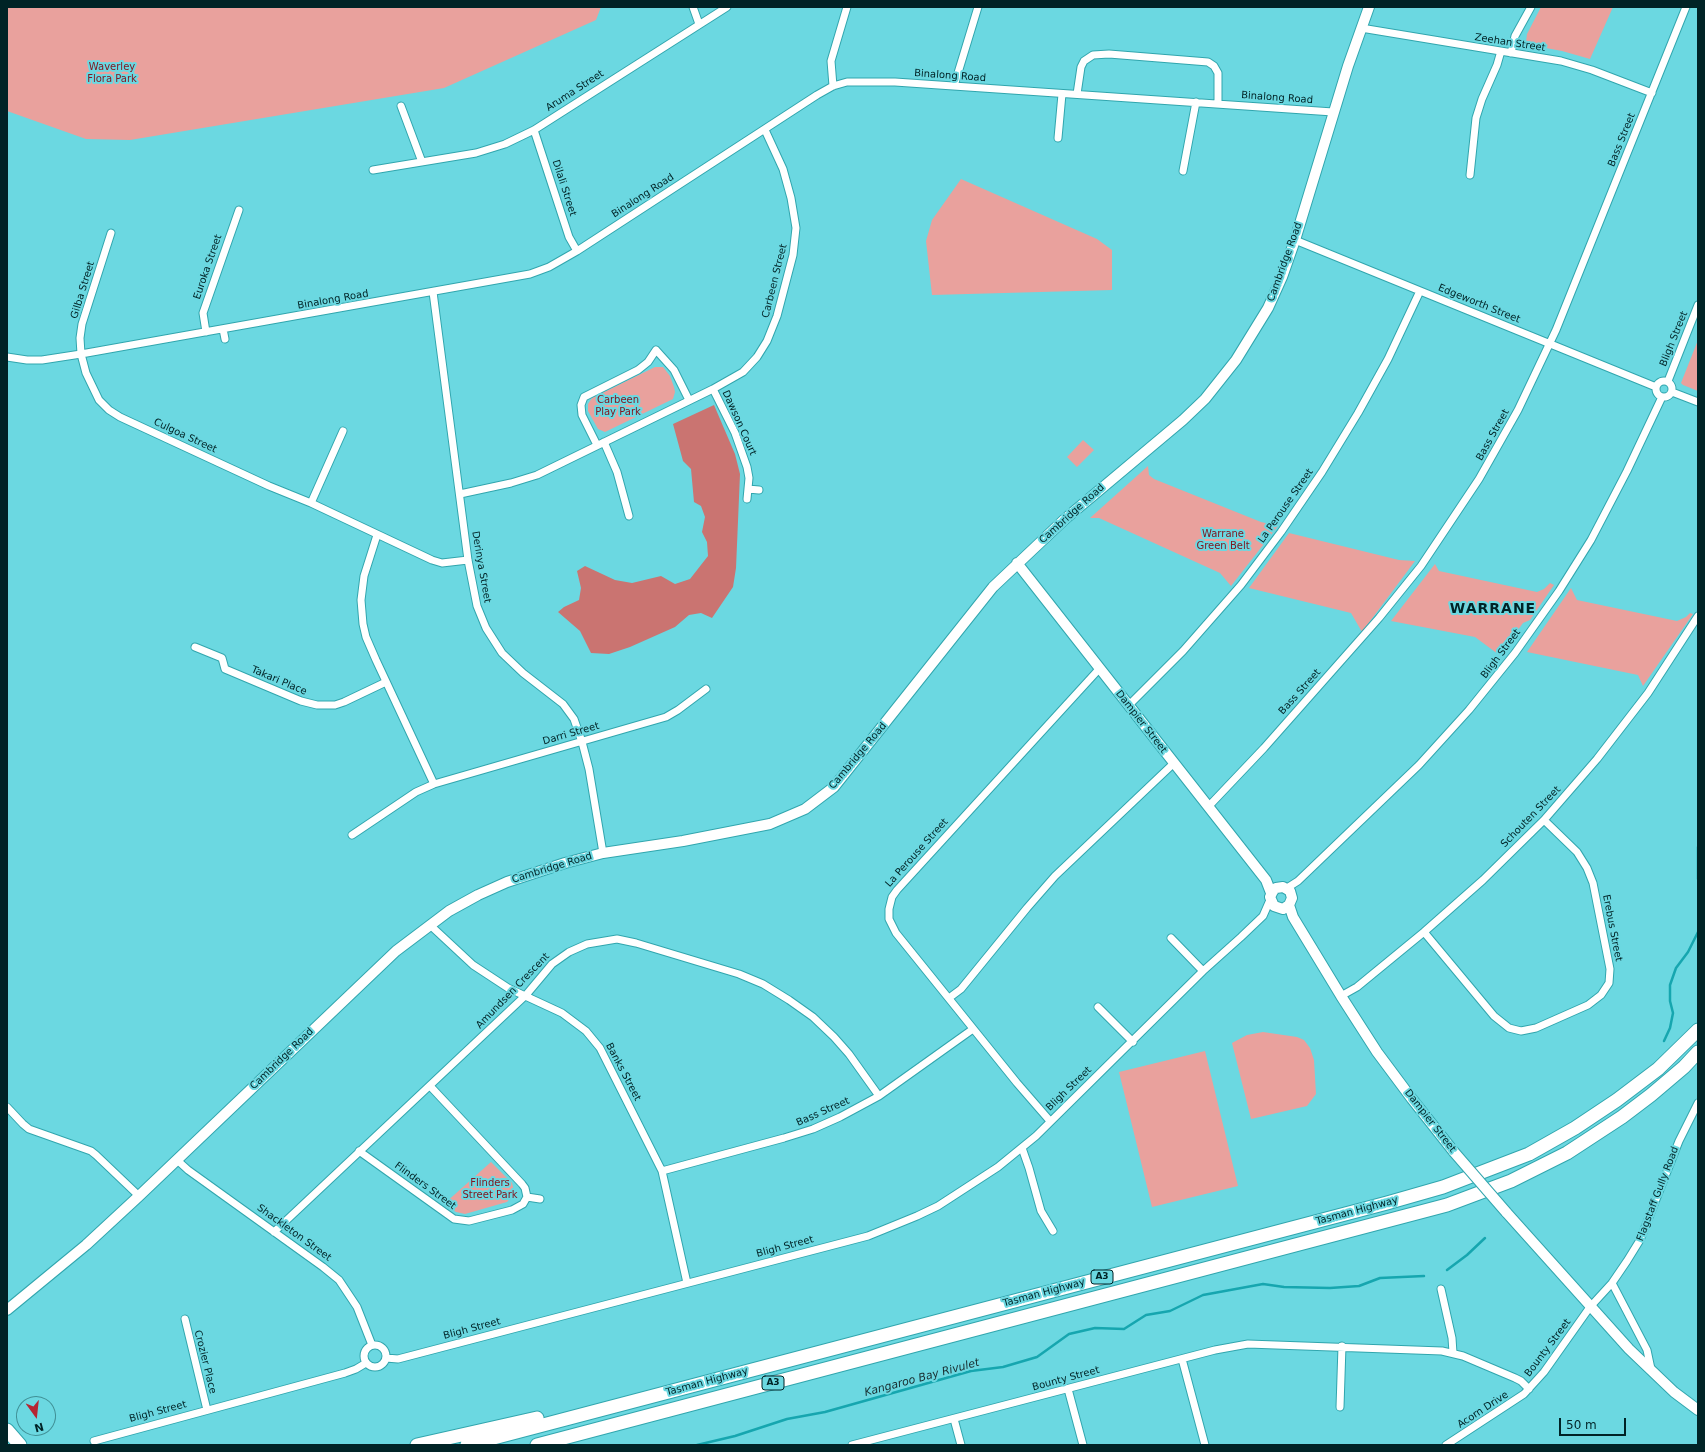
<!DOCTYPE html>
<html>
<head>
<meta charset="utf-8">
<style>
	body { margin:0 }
	#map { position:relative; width:1705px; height:1452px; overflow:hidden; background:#6bd8e1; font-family:"DejaVu Sans",sans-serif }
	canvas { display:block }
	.frame { position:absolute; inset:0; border:8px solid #002326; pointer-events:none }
	.north { position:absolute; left:16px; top:1396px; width:40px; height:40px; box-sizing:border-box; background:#6bd8e1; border:1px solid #409096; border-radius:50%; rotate:165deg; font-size:11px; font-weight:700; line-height:16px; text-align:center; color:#002326 }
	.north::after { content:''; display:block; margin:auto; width:14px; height:18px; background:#b62532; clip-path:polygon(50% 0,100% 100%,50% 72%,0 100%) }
	.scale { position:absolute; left:1559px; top:1418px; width:67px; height:18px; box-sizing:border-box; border:2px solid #002326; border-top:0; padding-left:5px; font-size:12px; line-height:14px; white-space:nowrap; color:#002326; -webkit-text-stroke:3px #6bd8e1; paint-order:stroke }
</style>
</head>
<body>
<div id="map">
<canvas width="1705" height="1452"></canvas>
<div class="frame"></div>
<div class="north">N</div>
<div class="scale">50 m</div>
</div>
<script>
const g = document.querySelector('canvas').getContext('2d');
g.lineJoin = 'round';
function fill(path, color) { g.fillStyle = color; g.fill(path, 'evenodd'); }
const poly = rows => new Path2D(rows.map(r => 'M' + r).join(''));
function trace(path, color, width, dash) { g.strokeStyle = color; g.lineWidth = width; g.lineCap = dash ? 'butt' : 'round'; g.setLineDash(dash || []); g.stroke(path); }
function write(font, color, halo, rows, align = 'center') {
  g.font = font + ' "DejaVu Sans",sans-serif'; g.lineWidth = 4; g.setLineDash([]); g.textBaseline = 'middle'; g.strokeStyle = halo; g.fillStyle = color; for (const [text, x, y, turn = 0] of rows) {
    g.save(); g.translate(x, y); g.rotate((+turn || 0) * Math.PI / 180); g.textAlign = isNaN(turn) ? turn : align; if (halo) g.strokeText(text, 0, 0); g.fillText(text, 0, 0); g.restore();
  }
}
const green = poly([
	[7,7,601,7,596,20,444,88,130,140,86,139,7,111],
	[1541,7,1613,7,1590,59,1562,51,1530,45,1526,42,1527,34],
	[961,179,1097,239,1112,250,1112,290,932,295,926,241,932,220],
	[1698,340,1698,391,1683,385,1681,383],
	[655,367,663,367,670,376,674,387,675,392,673,399,605,432,598,429,588,411,588,404,592,398],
	[1083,440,1094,450,1077,467,1067,457],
	[1148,466,1149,475,1154,479,1261,522,1278,526,1231,586,1220,573,1099,518,1090,518],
	[1289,533,1399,560,1415,561,1362,632,1351,613,1249,588],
	[1435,564,1439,571,1537,592,1544,589,1550,583,1554,585,1530,620,1523,623,1512,638,1511,646,1502,657,1475,637,1391,621],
	[1571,588,1577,600,1677,621,1686,617,1690,613,1693,614,1643,686,1638,675,1527,652],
	[1263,1032,1297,1037,1304,1040,1310,1048,1314,1060,1316,1094,1307,1106,1251,1119,1232,1043,1247,1035],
	[1205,1051,1238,1186,1152,1207,1119,1072],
	[491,1162,512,1183,513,1187,512,1196,507,1202,465,1214,456,1212,444,1204]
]);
const forest = poly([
	[714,405,735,454,740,474,736,568,733,587,712,618,701,613,689,615,675,627,630,647,609,654,591,653,580,631,558,612,564,607,579,600,581,588,577,571,585,566,615,580,632,583,661,576,675,584,690,579,708,556,707,542,702,532,705,517,701,506,694,502,691,469,683,461,673,424]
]);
const stream = poly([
	[1698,847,1698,879],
	[1664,1041,1670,1028,1673,1013,1670,1001,1670,985,1676,968,1688,952,1698,932],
	[1447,1270,1467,1255,1485,1238],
	[697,1445,735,1436,787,1419,825,1412,971,1371,1003,1367,1037,1357,1069,1334,1095,1328,1124,1329,1146,1315,1170,1311,1203,1295,1263,1284,1284,1287,1330,1288,1359,1286,1380,1278,1424,1276]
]);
const street = poly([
	[693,7,699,24],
	[1361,28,1561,61,1592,70,1652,93],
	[1511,53,1515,36,1531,7],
	[833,86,831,61,847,7],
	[954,86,978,7],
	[1077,94,1081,67,1084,61,1093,55,1109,54,1208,62,1214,66,1218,73,1218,103],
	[401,106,422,162],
	[534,130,569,237,577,251],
	[1058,138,1062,94],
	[373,170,476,153,505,144,534,130,727,7],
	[1183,171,1196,102],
	[1470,175,1476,118,1482,99,1497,65,1501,51],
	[111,233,82,324,80,338,81,354,86,373,99,400,109,410,120,417,269,486,311,503,432,560,442,563,468,560],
	[1295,240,1656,387],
	[433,292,468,560,477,606,486,628,502,653,523,673,563,704,574,719,582,742,589,769,603,853],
	[223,329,225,339],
	[206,332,203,313,239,210],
	[7,357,27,360,42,360,81,354,530,274,549,267,577,251,817,95,833,86,847,82,895,82,1333,112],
	'1656 389a8 8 0 1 1 16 0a8 8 0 1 1-16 0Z',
	[1668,381,1698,305],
	[713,389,735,433,747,467,749,478,747,499],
	[1672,392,1698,402],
	[604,442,617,472,629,516],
	[597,445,582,415,581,405,584,397,638,370,648,362,656,350,674,370,689,400],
	[748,489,759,490],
	[460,494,511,483,537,475,713,389,743,372,757,357,767,341,777,316,793,255,796,228,791,198,783,169,765,130],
	[311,503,343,431],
	[377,535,364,576,361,600,363,624,366,637,376,660,434,784],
	[195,647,222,658,225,669,301,701,317,705,335,705,344,702,386,682],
	[1129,705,1183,651,1241,585,1281,532,1322,472,1358,413,1388,359,1420,291],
	[1208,807,1264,748,1379,618,1421,566,1479,479,1518,410,1556,330,1686,7],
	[352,835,416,792,434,784,666,717,678,710,706,689],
	[1287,888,1298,881,1419,765,1469,710,1515,653,1559,591,1591,540,1627,471,1662,397],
	[430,925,473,965,508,988,562,1013,586,1031,600,1048,662,1171,687,1283],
	[1424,932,1494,1016,1509,1028,1521,1031,1536,1028,1588,1005,1601,995,1609,983,1610,969,1593,883,1587,868,1577,852,1544,820],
	[1171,938,1203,971],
	[1341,996,1357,987,1424,932,1483,880,1544,820,1597,759,1648,693,1698,616],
	[949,998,961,989,1027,908,1055,876,1174,763],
	[1098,1007,1133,1042],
	[7,1107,23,1124,29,1129,91,1151,96,1155,139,1196],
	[1050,1121,1017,1083,896,933,889,919,889,909,892,897,897,890,1100,668],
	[1022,1148,1029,1168,1041,1211,1053,1231],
	[359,1151,454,1219,469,1221,512,1210,523,1204,527,1197,525,1188,522,1184,430,1086],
	[177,1160,188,1170,323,1267,339,1280,357,1307,372,1345],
	[662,1171,784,1138,813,1129,840,1117,879,1096,973,1029],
	[527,1197,540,1199],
	[274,1232,526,995,552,964,569,952,587,944,617,939,636,943,739,974,763,984,789,1000,813,1017,834,1037,849,1054,879,1096],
	[1612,1283,1647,1350,1651,1369],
	[1441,1289,1452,1338,1453,1353],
	[185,1319,207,1410],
	'364 1356a11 11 0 1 1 22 0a11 11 0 1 1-22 0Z',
	[386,1358,398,1359,868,1236,917,1216,938,1206,998,1167,1036,1136,1203,971,1241,937,1263,916,1270,900],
	[1182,1359,1205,1445],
	[1068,1389,1083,1445],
	[1340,1407,1342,1346],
	[954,1419,961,1445],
	[94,1441,345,1373,356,1369,366,1363],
	[852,1445,1215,1350,1248,1344,1442,1351,1463,1356,1515,1378,1521,1381,1529,1389],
	[1446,1445,1524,1394,1544,1372,1590,1307,1612,1283,1627,1261,1640,1240,1679,1141,1698,1103]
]);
const secondary = poly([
	[1017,563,1266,880,1271,893],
	[1289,905,1283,909,1274,906,1270,897,1273,891,1276,888,1283,887,1290,891,1292,898,1289,905,1293,917,1341,996,1377,1052,1412,1099,1454,1152],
	[1506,1212,1629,1349,1674,1392,1698,1410],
	[7,1310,86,1245,139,1196,396,951,449,911,478,895,507,882,565,863,603,853,683,841,770,824,805,809,834,787,993,587,1065,519,1183,420,1205,399,1236,360,1268,308,1282,277,1295,240,1348,66,1369,7]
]);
const highway = poly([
	[7,1430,20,1445],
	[417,1445,537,1418],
	[467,1445,1387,1203,1443,1187,1529,1154,1575,1128,1617,1100,1658,1069,1698,1030],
	[537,1445,1447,1205,1511,1181,1567,1153,1622,1117,1651,1095,1684,1067,1698,1052]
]);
const secondaryBridge = poly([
	[1454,1152,1506,1212]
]);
const shields = [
	[1102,1277,22],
	[773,1383,22]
];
const shieldNames = [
	["A3",1102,1277],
	["A3",773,1383]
];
const streetNames = [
	["Zeehan Street",1510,43,9],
	["Binalong Road",950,76,4],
	["Aruma Street",575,91,-33],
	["Binalong Road",1277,98,4],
	["Bass Street",1622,140,-68],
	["Dilali Street",564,188,72],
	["Binalong Road",643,196,-33],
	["Cambridge Road",1285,262,-70],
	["Euroka Street",208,267,-71],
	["Carbeen Street",775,281,-76],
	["Gilba Street",83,290,-73],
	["Binalong Road",333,300,-10],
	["Edgeworth Street",1479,304,22],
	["Bligh Street",1674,339,-68],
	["Dawson Court",739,423,66],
	["Bass Street",1493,435,-61],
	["Culgoa Street",185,436,25],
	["La Perouse Street",1286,506,-55],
	["Cambridge Road",1072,514,-42],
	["Derinya Street",481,567,80],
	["Bligh Street",1501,654,-53],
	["Takari Place",279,681,23],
	["Bass Street",1300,692,-48],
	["Dampier Street",1141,722,52],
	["Darri Street",571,734,-16],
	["Cambridge Road",858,756,-50],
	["Schouten Street",1531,817,-46],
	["La Perouse Street",917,853,-48],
	["Cambridge Road",552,868,-17],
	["Erebus Street",1612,928,79],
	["Amundsen Crescent",513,991,-46],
	["Cambridge Road",282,1059,-44],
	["Banks Street",623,1072,62],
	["Bligh Street",1069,1089,-44],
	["Bass Street",823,1112,-24],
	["Dampier Street",1430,1121,52],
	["Flinders Street",425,1186,36],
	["Flagstaff Gully Road",1658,1194,-69],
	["Tasman Highway",1357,1211,-15],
	["Shackleton Street",294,1233,36],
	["Bligh Street",785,1247,-15],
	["Tasman Highway",1044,1293,-15],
	["Bligh Street",472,1329,-15],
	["Bounty Street",1548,1348,-53],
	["Crozier Place",205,1362,76],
	["Bounty Street",1066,1379,-15],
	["Tasman Highway",707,1382,-15],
	["Acorn Drive",1483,1410,-33],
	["Bligh Street",158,1412,-15]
];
const parkNames = [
	["Waverley",112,67],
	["Flora Park",112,79],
	["Carbeen",618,400],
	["Play Park",618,412],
	["Warrane",1223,534],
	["Green Belt",1223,546],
	["Flinders",490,1183],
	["Street Park",490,1195]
];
const waterNames = [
	["Kangaroo Bay Rivulet",922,1378,-15]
];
const districtNames = [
	["WARRANE",1493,609]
];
fill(green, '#e9a19d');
fill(forest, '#ca7471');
trace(stream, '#16a6af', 2.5);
trace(street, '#31a6ae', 9);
trace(secondary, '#31a6ae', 12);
trace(highway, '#31a6ae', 15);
trace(street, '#fff', 7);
trace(secondary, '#fff', 10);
trace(highway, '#fff', 13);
trace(secondaryBridge, '#31a6ae', 12, []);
trace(secondaryBridge, '#fff', 10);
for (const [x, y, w] of shields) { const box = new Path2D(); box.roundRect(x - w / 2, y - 7, w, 14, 3); g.fillStyle = '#6bd8e1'; g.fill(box); trace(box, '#002326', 1); }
write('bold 9px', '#002326', null, shieldNames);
write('10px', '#002326', '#6bd8e1', streetNames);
write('10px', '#811821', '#6bd8e1', parkNames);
write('italic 11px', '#182d2f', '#6bd8e1', waterNames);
g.letterSpacing = '1px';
write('bold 14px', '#002326', '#6bd8e1', districtNames);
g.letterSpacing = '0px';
</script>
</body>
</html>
